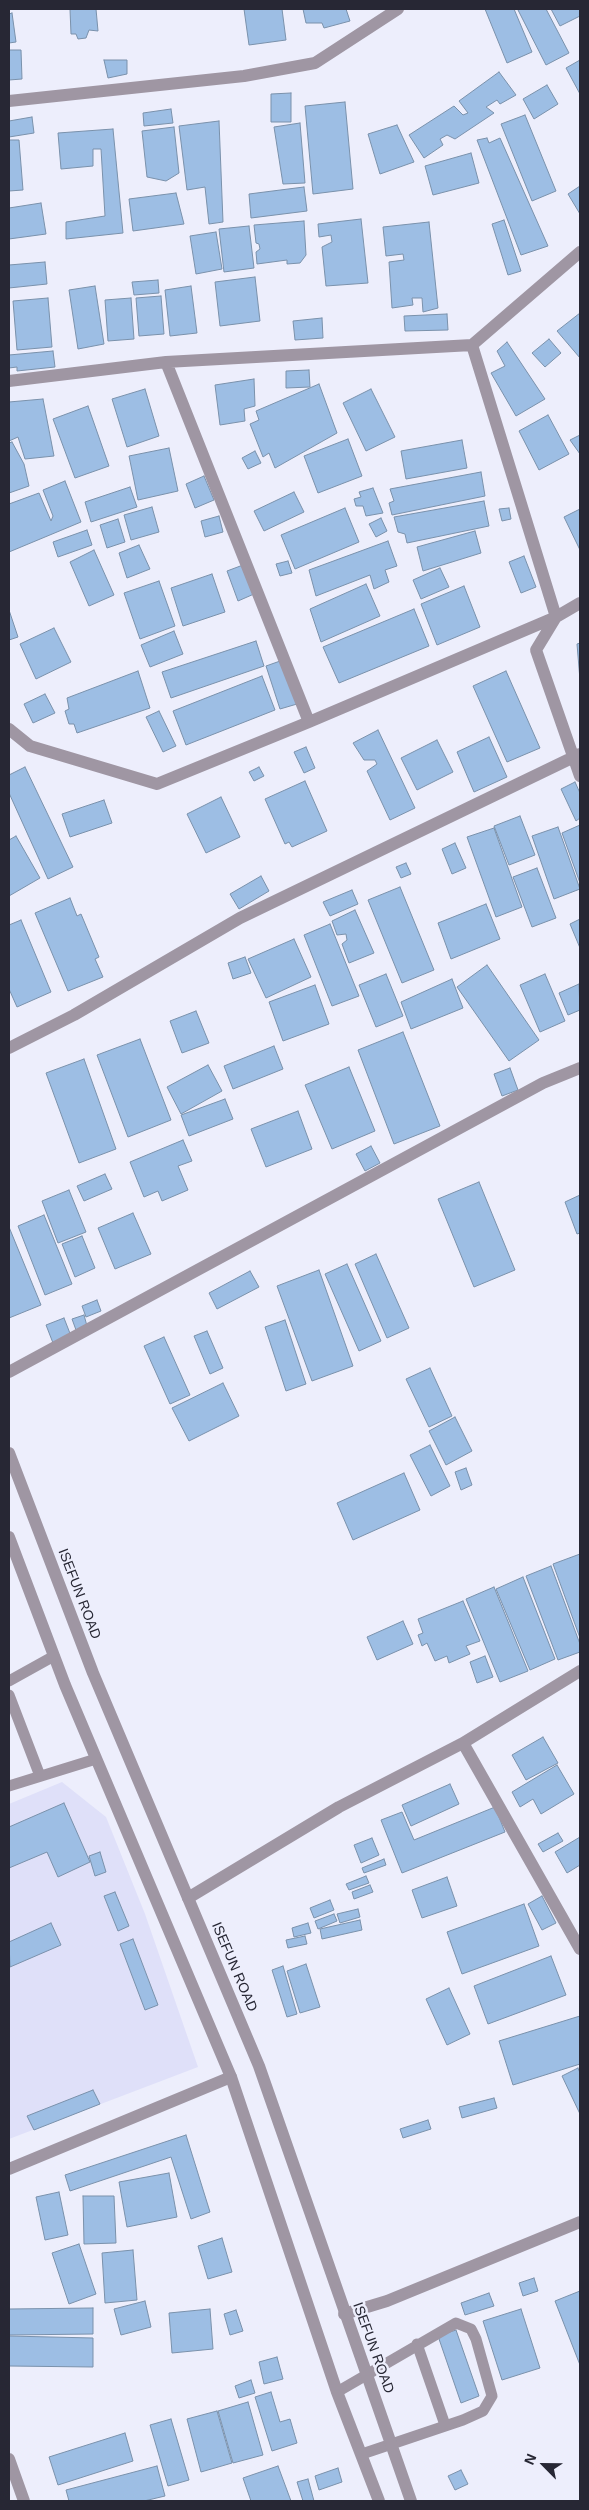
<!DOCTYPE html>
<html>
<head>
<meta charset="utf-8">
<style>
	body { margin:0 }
	#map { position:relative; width:589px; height:2510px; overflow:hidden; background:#edeefc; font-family:Helvetica,sans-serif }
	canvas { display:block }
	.frame { position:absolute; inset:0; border:10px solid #272734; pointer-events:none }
	.north { position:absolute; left:519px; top:2440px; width:50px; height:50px; -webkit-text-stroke:4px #edeefc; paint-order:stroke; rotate:293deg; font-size:14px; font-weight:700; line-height:20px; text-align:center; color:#272734 }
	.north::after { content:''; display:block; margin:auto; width:18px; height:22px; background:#272734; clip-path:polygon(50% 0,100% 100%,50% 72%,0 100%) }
</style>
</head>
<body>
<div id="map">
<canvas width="589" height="2510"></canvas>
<div class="frame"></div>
<div class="north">N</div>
</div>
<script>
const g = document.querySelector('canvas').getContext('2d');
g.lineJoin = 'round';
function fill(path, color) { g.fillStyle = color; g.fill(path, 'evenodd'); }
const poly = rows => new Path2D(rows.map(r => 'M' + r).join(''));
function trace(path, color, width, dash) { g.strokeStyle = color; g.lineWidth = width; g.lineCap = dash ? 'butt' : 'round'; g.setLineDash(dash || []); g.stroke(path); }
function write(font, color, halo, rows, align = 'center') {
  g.font = font + ' Helvetica,sans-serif'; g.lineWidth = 5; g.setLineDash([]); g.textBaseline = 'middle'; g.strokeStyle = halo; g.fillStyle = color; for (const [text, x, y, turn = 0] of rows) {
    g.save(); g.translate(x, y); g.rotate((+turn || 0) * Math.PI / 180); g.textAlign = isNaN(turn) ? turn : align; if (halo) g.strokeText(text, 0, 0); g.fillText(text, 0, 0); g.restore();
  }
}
const built = poly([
	[62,1782,106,1817,145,1914,198,2067,9,2139,9,1804]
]);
const building = poly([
	[70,9,96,9,98,31,89,30,86,38,78,39,76,34,71,34,70,9],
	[244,9,282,9,286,40,249,45,244,9],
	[303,9,346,9,350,21,324,28,322,23,306,23,303,9],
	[485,9,514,9,532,52,507,63,485,9],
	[520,9,546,9,569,53,546,65,518,10,520,9],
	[551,9,580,9,580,16,560,26,551,9],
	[12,13,16,42,9,43,9,14,12,13],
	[9,50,21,50,22,79,9,80,9,50],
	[104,60,127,60,127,74,108,78,104,60],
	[580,60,580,94,566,68,580,60],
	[499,72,516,95,500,104,497,100,486,107,494,113,455,139,447,135,440,139,443,145,424,158,409,135,454,106,463,115,468,113,459,101,499,72],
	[547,85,558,104,534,119,523,99,547,85],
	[291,93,291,122,271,122,271,94,291,93],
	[345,102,353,189,313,194,305,106,345,102],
	[171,109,173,123,144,126,143,113,171,109],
	[525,115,556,191,532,201,501,124,525,115],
	[32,117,34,133,9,137,9,121,32,117],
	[219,121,223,222,209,224,205,187,187,190,179,126,219,121],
	[300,123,305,183,283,184,274,127,300,123],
	[397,125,414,162,380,174,368,134,397,125],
	[174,127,179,173,166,181,147,177,142,131,174,127],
	[113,129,123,233,66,239,66,222,105,216,101,149,93,149,93,166,61,169,58,133,113,129],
	[487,138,489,143,500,138,548,246,521,255,477,140,487,138],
	[9,140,19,140,23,190,9,191,9,140],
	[471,153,479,183,433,195,425,166,471,153],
	[580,186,580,214,568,194,580,186],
	[304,187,307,211,251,218,249,194,304,187],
	[176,193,184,224,133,231,129,199,176,193],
	[41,203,46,234,9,239,9,208,41,203],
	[361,219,368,283,326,286,322,247,332,242,331,235,319,237,318,224,361,219],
	[504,220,521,271,508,275,492,224,504,220],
	[304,221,306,255,300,263,287,264,287,260,257,264,256,252,260,249,259,244,256,243,254,225,304,221],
	[429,222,438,308,423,312,422,298,412,298,413,305,392,308,389,262,404,260,403,254,386,256,383,227,429,222],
	[249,226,254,268,224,272,219,229,249,226],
	[216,232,222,269,196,274,190,236,216,232],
	[45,262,47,284,9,288,9,265,45,262],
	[255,277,260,321,220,326,215,282,255,277],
	[158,280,159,293,134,295,132,282,158,280],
	[95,286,104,344,78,349,69,290,95,286],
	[191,286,197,333,170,336,165,290,191,286],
	[161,296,164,334,139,336,136,298,161,296],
	[48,298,52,347,17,350,13,301,48,298],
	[131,298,134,339,108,341,105,300,131,298],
	[580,313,580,358,557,331,580,313],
	[447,314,448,330,405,331,404,316,447,314],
	[322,318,323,338,295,340,293,321,322,318],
	[549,339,561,353,545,367,532,353,549,339],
	[507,342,545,399,516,416,491,373,505,366,497,351,507,342],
	[53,351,55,367,17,371,17,367,9,368,9,355,53,351],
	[309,370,310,387,286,388,286,371,309,370],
	[254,379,255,406,244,409,245,421,220,425,215,385,254,379],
	[319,384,337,433,275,468,269,453,263,457,250,424,259,420,256,411,319,384],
	[145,389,159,436,127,447,112,399,145,389],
	[371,389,395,437,366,451,343,403,371,389],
	[43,399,54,456,25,459,18,437,9,441,9,402,43,399],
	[88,406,109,466,75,478,53,419,88,406],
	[548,415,569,454,539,470,519,431,548,415],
	[580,435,580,454,570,440,580,435],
	[348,439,362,476,318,493,304,456,348,439],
	[462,440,467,468,406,479,401,451,462,440],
	[12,442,24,464,29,486,9,493,9,443,12,442],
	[169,448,178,491,138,500,129,456,169,448],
	[255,451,261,463,248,469,242,458,255,451],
	[481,472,485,496,392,515,389,503,394,501,390,489,481,472],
	[204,476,214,500,195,508,186,484,204,476],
	[65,481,81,522,9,552,9,504,39,493,51,521,53,516,43,490,65,481],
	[130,487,137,507,91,522,85,502,130,487],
	[373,488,383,513,366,516,363,506,356,506,354,499,361,497,359,492,373,488],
	[294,492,304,512,264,531,254,511,294,492],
	[484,501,489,526,407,543,405,534,398,532,394,517,484,501],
	[152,507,159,532,131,540,124,515,152,507],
	[345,508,359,542,295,569,281,535,345,508],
	[509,508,511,519,502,521,499,509,509,508],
	[580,509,580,550,564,517,580,509],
	[219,516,223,532,205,537,201,521,219,516],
	[381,518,387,531,376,537,369,524,381,518],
	[118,519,125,542,107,548,100,525,118,519],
	[87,530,92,545,58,557,53,542,87,530],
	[475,531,481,553,423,571,417,547,475,531],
	[388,541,397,566,385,570,389,582,374,589,370,575,316,596,309,570,388,541],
	[139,545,150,569,127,578,119,553,139,545],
	[94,550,114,595,89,606,70,562,94,550],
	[524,556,536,587,521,593,509,562,524,556],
	[288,561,292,573,280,576,276,564,288,561],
	[243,565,254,594,238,601,227,571,243,565],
	[440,568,449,587,421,599,413,580,440,568],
	[212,574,225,612,183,626,171,588,212,574],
	[159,581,175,626,140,639,124,593,159,581],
	[366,584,380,616,321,642,310,609,366,584],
	[464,586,480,627,437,645,421,604,464,586],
	[414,609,429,646,339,683,323,647,414,609],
	[9,610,18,637,9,640,9,610],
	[54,628,71,662,36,679,20,644,54,628],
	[174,631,183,654,150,667,141,645,174,631],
	[256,641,264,666,171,698,162,672,256,641],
	[580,643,580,680,577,644,580,643],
	[283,660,297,704,280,709,266,666,283,660],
	[138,671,150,708,77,733,74,724,69,724,65,711,69,709,67,698,138,671],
	[506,671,540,748,507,762,473,686,506,671],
	[262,676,275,710,186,745,173,711,262,676],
	[45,694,55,713,33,723,24,704,45,694],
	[159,711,176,746,163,752,146,717,159,711],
	[378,730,415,808,390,820,367,771,377,764,375,760,364,760,353,743,378,730],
	[489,737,507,777,474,792,457,752,489,737],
	[437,740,453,772,417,790,401,758,437,740],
	[306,747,315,768,304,773,294,752,306,747],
	[25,767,73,867,48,879,9,793,9,775,25,767],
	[259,767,264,776,254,781,249,772,259,767],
	[305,781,327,831,292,847,289,842,285,844,265,799,305,781],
	[575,782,580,793,580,818,576,821,561,789,575,782],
	[221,797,240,837,206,853,187,814,221,797],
	[104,800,112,823,70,837,62,814,104,800],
	[520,816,535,855,509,865,494,826,520,816],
	[580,825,580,883,562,833,580,825],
	[558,827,580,889,554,899,532,836,558,827],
	[494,828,522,907,496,917,467,837,494,828],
	[16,836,40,878,9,896,9,840,16,836],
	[455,843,466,868,452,874,442,849,455,843],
	[406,863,411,874,401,878,396,867,406,863],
	[537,868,556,918,532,927,513,877,537,868],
	[261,876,269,891,239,909,230,894,261,876],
	[400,887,434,970,402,983,368,900,400,887],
	[352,890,358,904,330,916,323,902,352,890],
	[70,898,77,916,81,914,99,957,95,959,103,977,68,991,35,913,70,898],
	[486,904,500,939,451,959,438,923,486,904],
	[355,910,374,953,349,963,342,944,347,940,346,934,337,935,332,921,355,910],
	[580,919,580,948,570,924,580,919],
	[21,920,51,992,17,1007,9,989,9,925,21,920],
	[330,924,359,996,332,1006,304,935,330,924],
	[294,939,311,977,266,998,248,959,294,939],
	[245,957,251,973,233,979,228,963,245,957],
	[487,965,539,1040,509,1061,457,987,487,965],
	[386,974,403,1016,376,1027,359,985,386,974],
	[545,974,565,1021,540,1032,520,985,545,974],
	[452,979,463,1008,411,1029,401,1002,452,979],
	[579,984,580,1010,568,1015,559,993,579,984],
	[315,985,329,1024,283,1041,269,1002,315,985],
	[196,1011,209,1043,182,1053,170,1021,196,1011],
	[403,1032,440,1126,394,1144,358,1050,403,1032],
	[140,1039,171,1120,128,1137,97,1055,140,1039],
	[274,1046,283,1069,233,1089,224,1066,274,1046],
	[84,1059,116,1149,79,1163,46,1073,84,1059],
	[208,1065,222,1091,181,1114,167,1087,208,1065],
	[349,1067,375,1131,332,1149,305,1085,349,1067],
	[510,1068,518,1090,502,1096,494,1074,510,1068],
	[225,1099,233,1119,189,1136,181,1115,225,1099],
	[298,1111,312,1149,266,1167,251,1129,298,1111],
	[183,1140,192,1161,178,1166,188,1190,162,1201,158,1191,144,1197,130,1162,183,1140],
	[371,1146,380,1163,365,1171,356,1154,371,1146],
	[105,1174,112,1189,84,1201,77,1186,105,1174],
	[479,1182,515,1270,474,1287,438,1199,479,1182],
	[69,1190,86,1232,58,1243,42,1201,69,1190],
	[580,1195,580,1233,577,1234,565,1202,580,1195],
	[133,1213,151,1254,115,1269,98,1228,133,1213],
	[44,1215,72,1284,45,1295,18,1226,44,1215],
	[9,1227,41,1305,9,1318,9,1227],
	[82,1236,95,1268,75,1277,62,1244,82,1236],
	[376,1254,409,1328,387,1338,355,1264,376,1254],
	[347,1264,381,1341,359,1351,325,1274,347,1264],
	[319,1270,353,1366,312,1381,277,1286,319,1270],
	[250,1271,259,1287,217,1309,209,1293,250,1271],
	[97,1300,101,1311,86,1317,82,1306,97,1300],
	[84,1315,87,1326,76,1330,72,1319,84,1315],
	[64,1318,71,1336,53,1343,46,1325,64,1318],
	[285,1320,306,1384,286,1391,265,1327,285,1320],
	[207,1331,223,1368,210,1374,194,1336,207,1331],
	[164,1337,190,1395,170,1404,144,1346,164,1337],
	[430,1368,452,1416,429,1427,406,1379,430,1368],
	[223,1383,239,1416,189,1441,172,1408,223,1383],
	[455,1417,472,1451,446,1465,429,1431,455,1417],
	[430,1445,450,1486,431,1496,410,1455,430,1445],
	[466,1468,472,1485,461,1490,455,1472,466,1468],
	[404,1473,420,1510,353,1540,337,1503,404,1473],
	[580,1554,580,1638,553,1564,580,1554],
	[551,1566,580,1644,580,1652,558,1660,526,1576,551,1566],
	[523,1577,555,1659,530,1670,496,1589,523,1577],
	[494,1587,528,1671,500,1682,466,1599,494,1587],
	[463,1601,480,1641,466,1646,470,1654,449,1663,447,1656,435,1661,427,1643,422,1646,418,1635,423,1633,418,1619,463,1601],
	[403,1621,413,1644,377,1660,367,1637,403,1621],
	[485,1656,493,1677,477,1683,470,1662,485,1656],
	[543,1737,558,1763,526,1780,512,1755,543,1737],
	[557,1765,574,1794,541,1814,533,1799,520,1807,512,1792,557,1765],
	[450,1784,459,1804,411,1826,402,1805,450,1784],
	[64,1803,90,1862,58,1877,47,1852,9,1868,9,1827,64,1803],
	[495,1807,505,1832,402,1873,381,1820,402,1812,414,1840,495,1807],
	[558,1833,563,1841,543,1852,538,1844,558,1833],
	[580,1837,580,1865,567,1873,555,1852,580,1837],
	[372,1838,379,1855,361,1863,354,1845,372,1838],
	[100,1852,106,1872,95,1876,89,1856,100,1852],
	[384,1859,386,1865,364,1873,362,1868,384,1859],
	[366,1876,369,1883,349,1890,346,1884,366,1876],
	[447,1877,457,1906,422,1918,412,1890,447,1877],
	[370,1885,373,1892,354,1899,352,1892,370,1885],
	[115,1892,129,1926,118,1931,104,1896,115,1892],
	[542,1896,556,1923,542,1930,528,1904,542,1896],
	[330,1900,334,1910,314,1918,310,1908,330,1900],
	[524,1904,539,1946,462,1974,447,1932,524,1904],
	[358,1909,360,1917,340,1923,337,1914,358,1909],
	[334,1914,337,1921,318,1929,315,1921,334,1914],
	[360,1920,362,1930,322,1939,320,1929,360,1920],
	[51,1923,61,1945,10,1967,9,1942,51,1923],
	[308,1923,311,1933,294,1937,292,1928,308,1923],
	[305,1936,307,1944,288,1948,286,1940,305,1936],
	[133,1939,158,2005,145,2010,120,1944,133,1939],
	[551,1956,566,1995,488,2024,474,1986,551,1956],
	[306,1964,320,2007,300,2013,287,1971,306,1964],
	[283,1966,297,2014,287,2017,272,1970,283,1966],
	[449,1988,470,2034,447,2045,426,1999,449,1988],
	[580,2016,580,2064,513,2085,499,2041,580,2016],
	[578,2068,580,2073,580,2114,562,2076,578,2068],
	[93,2090,100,2104,34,2130,27,2116,93,2090],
	[494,2098,497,2108,462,2118,459,2107,494,2098],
	[428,2120,431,2129,403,2138,400,2129,428,2120],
	[186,2135,210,2212,191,2219,171,2157,70,2191,65,2175,186,2135],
	[169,2173,177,2217,127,2227,119,2182,169,2173],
	[59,2192,68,2235,45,2240,36,2197,59,2192],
	[83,2196,114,2196,116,2243,84,2244,83,2196],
	[222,2238,232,2272,208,2279,198,2246,222,2238],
	[79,2244,96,2294,69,2304,52,2253,79,2244],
	[133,2250,137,2300,105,2303,102,2253,133,2250],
	[534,2278,538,2291,523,2296,519,2283,534,2278],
	[580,2291,580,2365,555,2301,580,2291],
	[489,2293,494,2306,465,2315,461,2303,489,2293],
	[145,2301,151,2327,121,2335,114,2309,145,2301],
	[93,2308,93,2334,9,2335,9,2309,93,2308],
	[210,2309,213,2349,172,2353,169,2313,210,2309],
	[521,2309,540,2368,502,2380,483,2321,521,2309],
	[236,2310,243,2331,230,2335,224,2314,236,2310],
	[456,2330,479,2396,461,2403,438,2336,456,2330],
	[9,2336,93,2338,93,2367,9,2366,9,2336],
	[277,2357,283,2379,264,2384,259,2362,277,2357],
	[251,2380,255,2393,239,2398,235,2386,251,2380],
	[271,2392,280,2422,290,2419,297,2443,272,2451,255,2397,271,2392],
	[248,2402,263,2455,233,2463,218,2411,248,2402],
	[217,2411,232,2463,201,2472,187,2419,217,2411],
	[171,2419,189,2480,168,2486,150,2425,171,2419],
	[125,2433,133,2461,58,2485,49,2457,125,2433],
	[157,2466,165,2496,144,2501,69,2501,66,2490,157,2466],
	[278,2466,291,2501,251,2501,243,2478,278,2466],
	[338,2468,342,2482,319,2490,315,2476,338,2468],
	[461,2470,468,2484,455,2490,448,2476,461,2470],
	[308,2479,314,2501,303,2501,297,2482,308,2479]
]);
const service = poly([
	[9,1681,54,1656],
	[9,1695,40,1776],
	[9,1786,96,1759],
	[417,2344,445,2425],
	[337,2392,456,2323,471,2329,476,2339,492,2396,483,2411,463,2420,362,2454]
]);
const minor = poly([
	[9,101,244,76,315,63,398,9],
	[472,345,556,617,536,650,580,776],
	[166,362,309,722],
	[9,381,166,362,472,345,580,252],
	[9,729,30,746,157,784,309,722,556,617,580,603],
	[9,1048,74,1015,240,918,580,754],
	[9,1372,543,1083,580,1068],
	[463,1743,580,1949],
	[188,1898,339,1807,463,1743,580,1671],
	[9,2169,231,2077],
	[344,2314,387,2301,580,2222],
	[9,2459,24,2501]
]);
const tertiary = poly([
	[9,1453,93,1673,259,2066,411,2501],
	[9,1537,65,1685,231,2077,337,2392,379,2501]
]);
const streetNames = [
	["ISEFUN ROAD",79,1594,69],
	["ISEFUN ROAD",234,1967,67],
	["ISEFUN ROAD",373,2348,70]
];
fill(built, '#dfe0f9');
fill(building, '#9dbee4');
trace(building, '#7a91ab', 1);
trace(service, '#9f96a3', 11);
trace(minor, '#9f96a3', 12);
trace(tertiary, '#9f96a3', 12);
write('14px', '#272734', '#edeefc', streetNames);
</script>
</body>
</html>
